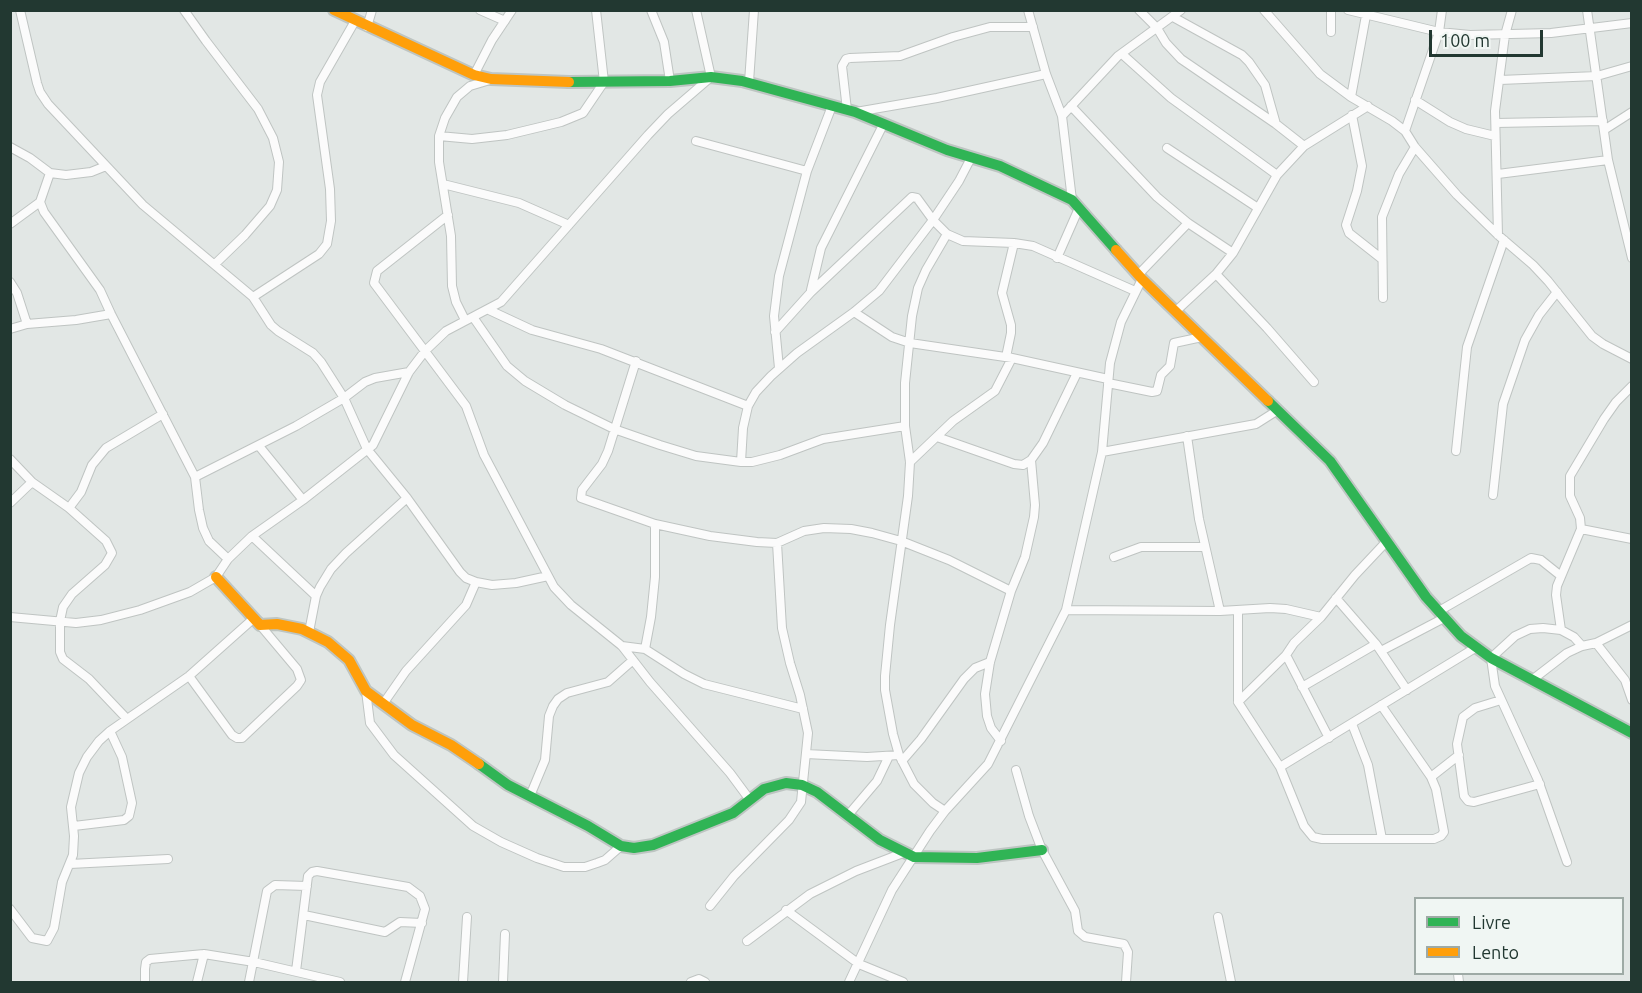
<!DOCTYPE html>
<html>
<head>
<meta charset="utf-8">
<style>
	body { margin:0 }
	#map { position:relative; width:1642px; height:993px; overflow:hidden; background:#e2e7e5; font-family:Ubuntu,sans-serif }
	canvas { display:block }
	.frame { position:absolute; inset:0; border:12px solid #223831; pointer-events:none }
	.legend { position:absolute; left:1414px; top:897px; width:210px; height:78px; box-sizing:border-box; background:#f0f6f3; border:2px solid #9eaaa5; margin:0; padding:8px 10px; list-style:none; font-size:18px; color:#223831 }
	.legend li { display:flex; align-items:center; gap:12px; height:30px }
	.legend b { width:30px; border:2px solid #9eaaa5 }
	.scale { position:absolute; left:1429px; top:30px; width:114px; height:27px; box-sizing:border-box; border:3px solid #223831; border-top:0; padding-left:8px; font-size:18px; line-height:21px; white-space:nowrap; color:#223831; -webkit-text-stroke:4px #f0f6f3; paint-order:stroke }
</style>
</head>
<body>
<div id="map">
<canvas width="1642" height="993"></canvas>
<div class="frame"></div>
<ul class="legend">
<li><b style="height:8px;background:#30b455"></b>Livre</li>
<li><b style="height:8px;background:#ff9f0a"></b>Lento</li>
</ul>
<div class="scale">100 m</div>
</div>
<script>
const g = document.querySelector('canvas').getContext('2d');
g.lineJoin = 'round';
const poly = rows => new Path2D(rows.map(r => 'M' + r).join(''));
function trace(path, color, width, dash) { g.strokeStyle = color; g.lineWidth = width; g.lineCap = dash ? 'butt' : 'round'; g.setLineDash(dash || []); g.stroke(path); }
const street = poly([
	[20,10,37,83,40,92,48,104,143,205,253,297,271,325,278,331,313,353,321,362,344,398,367,449,407,498,460,572,466,578,476,582,492,585,516,583,548,576],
	[184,10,206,41,258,109,273,138,279,162,277,190,270,206,245,235,215,264],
	[480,10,505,21],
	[651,10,664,42,670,81],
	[1028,10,1046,74,1062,116,1072,200],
	[1139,10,1157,28,1166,43,1181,59,1276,124,1304,146],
	[1264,10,1320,74,1351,97,1392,121,1405,131,1415,147,1457,195,1498,235,1533,265,1548,281,1592,336,1603,344,1632,359],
	[1348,10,1439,32,1470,35,1551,33,1632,23],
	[1587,10,1608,160,1632,258],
	[1173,17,1242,55,1249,62,1265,85,1276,124],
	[367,27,372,10],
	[1331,32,1331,10],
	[1122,54,1171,98,1277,175],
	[474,75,492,40,512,10],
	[1500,80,1597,76,1632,66],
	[749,82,754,10],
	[1351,97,1367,10],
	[1415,100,1450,122,1466,129,1495,136],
	[1071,106,1157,197,1188,223,1233,253],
	[847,110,842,66,846,59,850,58,900,56,953,37,990,27,1033,27],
	[856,112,937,98,1046,74],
	[1352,115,1362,166,1357,191,1346,225,1349,233,1382,259],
	[1062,116,1118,56,1181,10],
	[1496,123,1603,121],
	[1604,130,1632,112],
	[1405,131,1439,32,1442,10],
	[439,136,472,139,507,135,561,122,583,113,604,82,596,10],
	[696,141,807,171],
	[10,147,30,158,50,173],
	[1167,148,1258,208],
	[106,166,91,172,66,175,50,173,40,202,44,212,100,290,111,314,195,477,199,510,203,528,209,541,228,559],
	[1498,174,1608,160],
	[443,184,519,203,569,225],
	[448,215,377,271,374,283,466,406,484,455,554,587,571,605,622,646,650,682,730,773,750,800],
	[10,224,40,202],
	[1498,235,1495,111,1505,35,1512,10],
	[1057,258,1079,208],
	[1216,274,1267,328,1314,382],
	[1138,275,1188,223],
	[10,282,17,293,27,324],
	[811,290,821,248,883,125],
	[253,297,319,254,327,244,331,221,330,189,317,95,320,82,355,21],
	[1383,298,1382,217,1399,174,1415,147],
	[489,310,532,330,601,349,748,406],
	[1176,311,1216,274,1233,253,1277,175,1304,146,1368,106],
	[854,312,892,337,910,343,1012,358,1108,379],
	[473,317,507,366,525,381,565,405,614,429,660,445,696,456,741,462,752,462,780,455,823,439,905,426],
	[465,320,456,302,452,286,451,236,439,162,439,136,445,118,457,97,470,86,490,80],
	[10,329,27,324,76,320,111,314],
	[775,332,811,292,912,197,917,198,933,220,947,234,963,241,1014,243,1033,246,1135,291],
	[1006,357,1011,333,1011,325,1002,293,1014,243],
	[636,361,608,451,602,464,582,490,581,498,655,524,710,536,757,542,777,543,804,531,824,528,851,529,872,533,901,541,949,560,1011,591,990,662,985,694,987,716,991,728,1001,741],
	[779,368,774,316,779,276,807,171,832,106],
	[1108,383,1152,392,1157,391,1161,375,1170,366,1174,343,1202,337],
	[1187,436,1199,519,1220,611],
	[937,437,1014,464,1023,465,1031,460,1043,443,1077,373],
	[259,446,303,500],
	[1456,451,1467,347,1504,240],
	[1102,452,1256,424,1278,410],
	[10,459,32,482,69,508,81,492,92,465,106,448,163,414],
	[741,462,743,428,748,406,756,392,771,376,797,353,854,312,879,291,933,220,959,181,971,158],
	[910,462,953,421,995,391,1012,358],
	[195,477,296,426,344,398,365,382,375,378,409,372],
	[1493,495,1503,404,1525,340,1539,315,1557,292],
	[10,503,32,482],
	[69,508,106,541,112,553,105,565,72,594,63,607,60,621,60,652,63,659,89,679,127,719],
	[1581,529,1632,539],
	[252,536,316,596],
	[1114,557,1141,547,1205,547],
	[1011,591,1025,557,1034,517,1035,505,1031,460],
	[1336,598,1376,644,1407,690],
	[1066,610,1220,611,1270,608,1286,609,1321,617,1355,575,1387,541],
	[1238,610,1238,702,1280,767,1304,826,1313,837,1322,839,1434,839,1441,836,1444,832,1436,789,1431,777,1381,705],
	[1439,611,1531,558,1541,560,1561,576],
	[10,617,76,623,101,620,140,610,190,592,216,577,228,559,252,536,303,500,373,445,409,372,425,351,446,331,501,302,648,135,668,114,711,77,696,10],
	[1561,630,1556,595,1557,586,1581,529,1580,518,1570,496,1570,476,1604,419,1616,402,1632,386],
	[309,632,316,596,320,587,331,569,346,553,407,498],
	[1596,643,1625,680,1632,700],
	[622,646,645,649,684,674,704,684,803,709],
	[645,649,651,617,655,577,655,524],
	[1381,651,1444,618],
	[1286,655,1329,738],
	[189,676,232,735,237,738,242,738,297,686,301,680,297,669,260,625],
	[1532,680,1567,653,1582,646,1596,643,1632,625],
	[1302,687,1376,644],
	[366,691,370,723,394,755,473,826,501,842,537,858,564,867,585,867,597,863,605,860,621,846],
	[1501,700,1475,708,1463,717,1457,744,1464,796,1468,801,1474,802,1540,784],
	[1238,702,1286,655,1294,643,1321,617],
	[383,704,406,671,466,605,476,582],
	[1352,724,1368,765,1382,839],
	[806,754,867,757,899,755],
	[902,761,921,739,964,679,975,668,990,662],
	[1280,767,1475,648],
	[1016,770,1029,816,1042,850,1075,911,1078,931,1085,937,1124,944,1128,952,1126,982],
	[1431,777,1459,755],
	[530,796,545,760,549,716,553,706,558,699,567,693,608,682,633,660],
	[945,811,933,803,914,784,899,755,893,734,885,690,885,676,890,625,908,496,910,462,905,426,905,383,912,316,918,288,926,270,947,234],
	[849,814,877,781,889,756],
	[74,826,124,820,129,816,132,803,122,757,110,731],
	[1567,862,1538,780,1495,686,1491,658,1515,636,1530,629,1543,628,1561,630,1574,637,1582,646],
	[70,864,168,859],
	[710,906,734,876,789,820,801,802,808,733,800,695,790,663,782,628,777,543],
	[10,909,32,938,47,941,54,928,62,882,73,855,74,836,71,807,79,773,87,757,99,741,110,731,189,676,253,619],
	[786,910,859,964,903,982],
	[304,915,385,932,400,922,422,923],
	[1218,917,1231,982],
	[747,941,810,894,856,871,903,853],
	[296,971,308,876,312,872,317,871,408,887,420,896,425,909,405,982],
	[1458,974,1459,982],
	[145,982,145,969,146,962,150,959,204,954,254,962,340,982],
	[197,982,204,954],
	[249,982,267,891,275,885,307,886],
	[463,982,467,917],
	[503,982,505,934],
	[691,982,699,979,705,982],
	[849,982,892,890,930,831,945,811,988,764,1066,610,1102,452,1110,363,1121,322,1142,279]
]);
const fast = poly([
	[569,82,670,81,711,77,742,81,855,112,947,150,1000,166,1072,200,1116,250],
	[1268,401,1330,461,1426,597,1461,636,1491,658,1632,733],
	[479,764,508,785,588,826,621,846,634,848,653,845,733,813,764,789,786,783,802,785,817,792,880,840,914,857,977,858,1042,850]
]);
const slow = poly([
	[334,10,474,75,491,79,569,82],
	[1116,250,1142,279,1268,401],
	[216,577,260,625,277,624,302,629,328,642,349,660,366,691,412,725,451,745,479,764]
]);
trace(street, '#bfc4c2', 10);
trace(fast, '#bec5c2', 14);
trace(slow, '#bec5c2', 14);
trace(street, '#fbfbfb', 8);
trace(fast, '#30b455', 10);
trace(slow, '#ff9f0a', 10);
</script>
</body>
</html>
